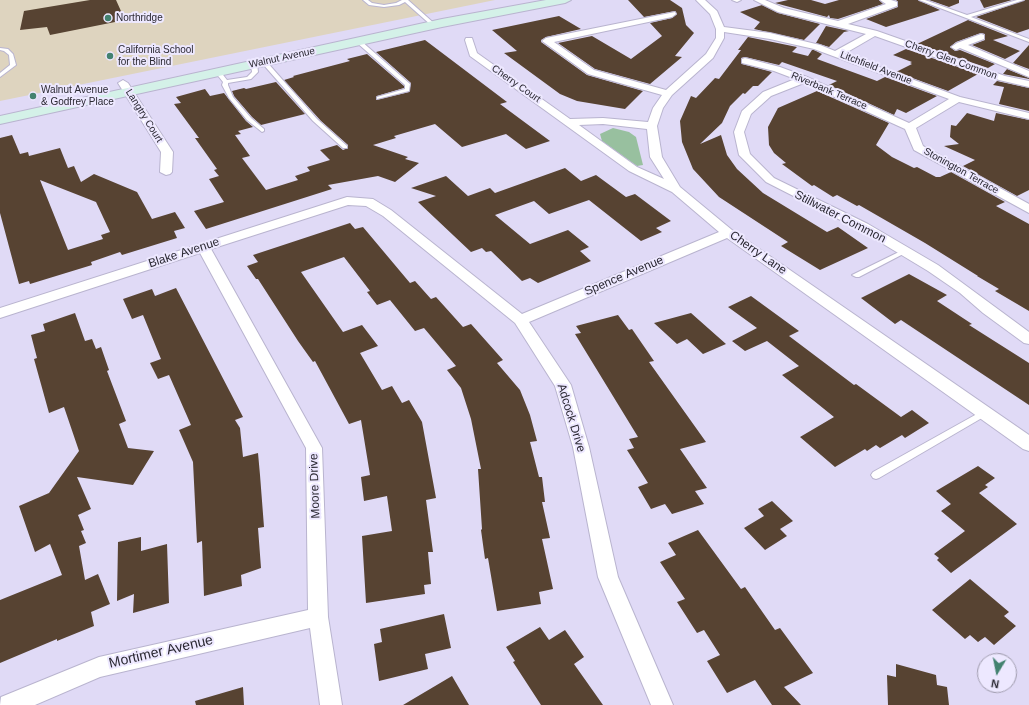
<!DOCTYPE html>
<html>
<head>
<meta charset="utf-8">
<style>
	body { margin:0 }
	#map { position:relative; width:1029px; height:705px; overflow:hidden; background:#e0daf6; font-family:Arial,sans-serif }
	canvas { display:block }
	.north { position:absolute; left:977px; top:653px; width:40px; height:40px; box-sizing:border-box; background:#ede8ff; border:1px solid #9f9bad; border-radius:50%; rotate:190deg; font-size:11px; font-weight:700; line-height:16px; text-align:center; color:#2a2832 }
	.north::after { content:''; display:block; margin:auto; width:14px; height:18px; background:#438270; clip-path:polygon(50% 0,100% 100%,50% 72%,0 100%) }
</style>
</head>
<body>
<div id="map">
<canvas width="1029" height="705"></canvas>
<div class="north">N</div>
</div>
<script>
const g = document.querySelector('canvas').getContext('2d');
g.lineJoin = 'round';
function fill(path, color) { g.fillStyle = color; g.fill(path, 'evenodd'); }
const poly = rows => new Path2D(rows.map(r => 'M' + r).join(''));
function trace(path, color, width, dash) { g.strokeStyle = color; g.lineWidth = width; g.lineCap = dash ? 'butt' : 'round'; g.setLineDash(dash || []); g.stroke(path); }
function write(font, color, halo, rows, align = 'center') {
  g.font = font + ' Arial,sans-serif'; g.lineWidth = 4; g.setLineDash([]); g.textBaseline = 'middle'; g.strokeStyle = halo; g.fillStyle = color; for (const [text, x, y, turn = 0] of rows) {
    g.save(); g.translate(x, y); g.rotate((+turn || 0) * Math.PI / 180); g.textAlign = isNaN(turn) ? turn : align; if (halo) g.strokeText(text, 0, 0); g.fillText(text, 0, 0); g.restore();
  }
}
const education = poly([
	[0,0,495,0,0,101]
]);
const green = poly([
	[613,128,629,132,636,137,643,165,637,166,602,141,600,134]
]);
const building = poly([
	[90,0,116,0,125,20,50,35,47,27,20,30,24,11],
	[628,0,670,0,682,8,686,25,694,33,675,56,682,57,650,84,595,69,558,43,592,36,631,59,662,36,650,23,672,18,677,14,675,11,644,17],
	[788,0,811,0,825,4,839,0,879,0,883,4,838,19,830,18,829,15,827,17,775,3],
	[896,0,918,0,940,10,886,27,866,19,898,7,898,2],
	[929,0,959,0,959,3,949,7],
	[980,0,1012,0,984,8],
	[1025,0,1029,0,1029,29,1017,33,976,17],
	[762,5,778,13,820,24,804,40,754,29,760,22,740,12],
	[559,16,581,29,546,37,541,40,541,42,587,75,643,91,625,109,577,101,560,94,504,53,517,51,492,30],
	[968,20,1008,36,993,40,1020,51,1005,59,972,45,985,40,985,34,981,33,956,42,950,47,955,51,960,50,995,64,988,68,917,44],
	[826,26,849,31,844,32,829,47,816,43],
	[748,37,797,47,792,52,808,56,812,50,814,50,822,54,817,59,877,81,885,77,937,96,906,113,897,109,894,115,829,85,837,81,782,62,779,65,745,57,741,58,742,64,772,72,758,86,753,86,745,94,743,93,730,106,722,123,700,144,721,135,727,155,737,169,763,193,827,232,838,227,868,248,820,270,781,246,788,242,719,197,693,169,682,142,680,121,691,96,696,98,715,78,719,79,741,50,738,50],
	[425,40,507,102,500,104,550,141,526,149,506,134,462,147,435,124,394,136,396,138,373,145,408,157,405,159,419,163,395,182,378,176,328,185,332,189,206,229,194,211,224,202,209,179,219,176,214,170,217,169,195,138,199,138,174,104,181,103,176,97,205,89,210,96,224,93,246,121,253,127,238,131,241,134,235,135,250,156,242,158,266,190,298,180,295,176,310,171,307,167,330,160,320,150,337,145,343,150,348,148,348,145,321,121,284,80,294,77,293,76,350,61,347,59,367,54,404,86,404,88,377,96,376,100,409,92,411,83,376,52],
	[1029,45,1029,69,1013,63],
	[906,49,978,74,948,91,896,72,912,64,910,63,912,62,893,55],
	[1007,69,1029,78,1029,79,1003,74],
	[997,81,1029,88,1029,111,999,104,1004,87,993,85],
	[276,82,305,114,261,125,252,117,234,96,232,91,244,88,246,89],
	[817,91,889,123,876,145,892,157,914,168,917,167,936,177,940,177,951,172,1005,202,996,206,1029,224,1029,311,995,291,999,289,977,276,978,276,925,243,859,205,857,206,837,195,833,197,814,185,812,186,782,164,786,163,774,153,769,145,768,127,778,108],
	[967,113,994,121,996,113,1029,120,1029,190,1017,196,963,166,975,160,944,146,959,144,950,137,951,125,956,126],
	[12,135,20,154,28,152,29,156,60,148,68,168,74,166,81,182,94,174,137,192,152,219,175,212,185,228,174,231,177,238,122,255,120,252,91,262,92,265,30,284,29,281,19,284,0,213,0,138],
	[40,180,96,202,110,232,101,235,103,239,68,250],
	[565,168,581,181,596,175,626,197,635,194,671,221,656,228,662,232,641,241,589,200,549,214,534,201,495,215,530,244,568,230,589,247,580,251,591,261,538,283,530,278,522,281,491,251,486,252,482,248,471,252,418,202,436,196,411,188,446,176,468,196,490,188,495,193],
	[350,223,355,229,363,227,410,283,415,281,431,299,436,297,463,327,471,324,503,360,497,363,520,390,530,415,537,441,530,442,539,477,542,477,545,502,542,502,550,538,542,539,553,589,539,592,541,604,497,611,488,558,485,559,481,530,482,529,478,469,481,469,471,419,461,388,447,370,456,366,424,328,415,331,390,300,377,305,367,292,370,291,344,257,301,272,343,332,362,325,378,346,360,353,382,390,392,386,402,403,409,400,422,422,436,498,426,500,433,552,428,552,431,584,424,585,425,594,366,603,362,536,392,531,387,496,364,501,361,477,370,475,361,420,349,424,315,361,313,362,298,341,258,279,256,279,247,266,258,262,253,255],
	[909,274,947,295,937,301,972,324,969,325,1029,363,1029,405,901,320,895,324,861,298],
	[176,288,243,417,235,420,240,428,243,457,258,453,260,475,264,527,258,528,261,568,241,575,242,586,204,596,202,541,197,543,193,462,179,430,191,425,169,375,158,379,150,363,161,359,143,315,132,319,123,299,152,289,155,296],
	[751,296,799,331,789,336,854,385,856,384,901,417,912,410,929,423,905,438,902,435,880,448,876,445,867,451,865,449,835,467,800,437,834,417,782,375,799,366,767,341,745,351,732,341,757,328,728,307],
	[75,313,85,341,92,339,96,349,101,347,109,370,107,371,126,421,119,424,128,448,154,451,133,485,77,477,91,509,78,515,84,530,81,531,86,543,79,546,85,580,98,574,110,604,91,612,94,626,57,641,57,639,0,663,0,600,62,575,50,544,35,552,19,506,49,493,79,451,64,407,49,413,34,359,37,358,31,335,45,331,43,324],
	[691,313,726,344,703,354,687,339,677,344,654,323],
	[618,315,629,330,632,329,654,361,649,362,706,442,680,449,707,488,695,491,704,504,672,514,665,504,651,509,638,487,648,483,627,450,634,448,629,439,638,437,575,334,581,333,576,326],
	[978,466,995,478,985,485,988,487,979,493,1017,524,951,573,937,560,939,558,934,554,965,531,941,511,951,504,936,491],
	[772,501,793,521,780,529,787,536,765,550,744,528,764,516,758,509],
	[698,530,741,589,745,587,775,630,780,628,813,673,784,687,801,705,772,705,755,680,727,693,707,661,720,655,704,630,697,633,677,602,685,599,660,562,676,555,668,543],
	[141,537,141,551,167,544,169,603,133,613,134,594,117,601,118,542],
	[970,579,1009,612,1004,616,1016,626,994,645,985,637,978,642,970,635,965,639,932,610],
	[444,614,451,648,425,654,428,669,379,681,374,644,382,642,380,629],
	[540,627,549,640,565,630,584,657,574,664,603,705,541,705,513,662,515,661,506,647],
	[896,664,936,675,937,685,947,687,949,705,888,705,887,675,896,677],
	[452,676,469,705,403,705],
	[243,687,244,705,196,705,195,701]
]);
const lane = poly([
	[363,0,368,0,372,3,384,5,396,3,402,0,408,0,436,25,432,26,405,2,399,5,384,7,369,5,363,0],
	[919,0,925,0,967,15,1017,0,1024,0,971,17,1029,39,1029,42,919,0],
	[356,40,360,40,410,84,409,91,377,99,377,97,405,89,405,85,356,42,356,40],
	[0,48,8,49,13,54,16,65,0,77,0,73,10,65,9,55,4,51,0,50,0,48],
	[262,61,266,61,317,119,347,146,347,148,343,148,313,121,262,63,262,61],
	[254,62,257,64,258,72,251,79,228,83,228,85,233,97,251,118,264,129,264,131,262,132,247,120,229,98,222,85,223,82,215,72,220,71,227,80,247,77,252,72,251,64,254,62],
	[905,249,908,251,907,252,859,277,856,277,852,275,905,249],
	[984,410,987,411,988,413,987,415,879,478,876,479,873,478,871,475,873,472,984,410]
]);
const street = poly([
	[696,0,705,0,717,11,724,27,770,33,820,45,835,51,866,34,778,12,754,0,765,0,784,8,838,21,886,4,880,0,891,0,897,2,897,6,848,24,877,31,1005,76,1029,81,1029,87,999,80,875,36,844,54,960,97,1029,113,1029,119,959,102,916,128,923,146,1029,204,1029,213,914,150,905,129,804,83,771,96,751,114,744,132,750,154,774,178,868,224,938,265,1029,332,1029,344,1024,343,983,313,960,293,928,271,860,230,766,182,739,155,734,132,742,111,763,92,795,79,774,71,742,63,742,59,745,58,780,67,807,77,909,123,949,99,814,49,770,39,724,32,724,38,713,58,672,95,663,108,657,126,662,157,680,187,732,230,1029,435,1029,451,1023,449,727,238,529,322,571,385,589,447,618,577,673,705,651,705,598,577,573,447,555,386,515,323,383,216,366,206,348,205,211,249,322,448,328,617,342,705,320,705,310,628,100,677,35,705,0,705,1,697,99,657,308,610,306,448,200,253,0,318,0,308,347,197,373,199,391,210,522,314,719,232,672,192,629,171,470,56,465,40,466,38,472,38,477,53,570,119,603,118,648,122,653,108,662,95,588,74,542,41,546,38,675,12,676,14,672,17,554,42,594,70,666,90,706,54,716,38,716,29,710,14,696,0],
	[603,124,647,129,650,157,664,179,637,167,579,125,603,124],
	[732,0,741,0,737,2,732,0],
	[981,34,984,35,984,39,968,45,1029,71,1029,77,960,48,956,50,951,47,957,43,981,34],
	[123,80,128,83,173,152,172,172,170,174,166,175,160,172,161,152,118,83,123,80]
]);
const secondary = poly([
	[546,0,571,0,565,3,442,27,0,124,0,116,442,19,546,0]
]);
const markers = [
	[108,18,4,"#438270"],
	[110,56,4,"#438270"],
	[33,96,4,"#438270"]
];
const farPoinames = [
	["Northridge",116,18],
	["California School",118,50],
	["for the Blind",118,62],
	["Walnut Avenue",41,90],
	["& Godfrey Place",41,102]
];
const farStreetnames = [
	["Walnut Avenue",282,58,-12],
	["Cherry Glen Common",951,60,20],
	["Litchfield Avenue",876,68,21],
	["Cherry Court",516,84,35],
	["Riverbank Terrace",829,91,23],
	["Langtry Court",144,116,58],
	["Stonington Terrace",961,171,29]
];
const streetNames = [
	["Stillwater Common",840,217,27],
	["Blake Avenue",184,253,-18],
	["Cherry Lane",758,253,35],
	["Spence Avenue",624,276,-23],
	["Adcock Drive",571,418,73],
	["Moore Drive",315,486,-92]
];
const nearStreetnames = [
	["Mortimer Avenue",161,652,-13]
];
fill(education, '#ded4bf');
fill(green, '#98c09f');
fill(building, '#574332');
trace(lane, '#b9b4cf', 2);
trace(street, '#b9b4cf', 2);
trace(secondary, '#b9b4cf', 2);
fill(lane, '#fff');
fill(street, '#fff');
fill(secondary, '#d4f1e8');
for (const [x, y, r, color] of markers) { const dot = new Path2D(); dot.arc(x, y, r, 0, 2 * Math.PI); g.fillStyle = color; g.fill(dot); trace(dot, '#ede8ff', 1.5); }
write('10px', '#2a2832', '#ede8ff', farPoinames, 'left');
write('10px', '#2a2832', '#ede8ff', farStreetnames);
write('12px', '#2a2832', '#ede8ff', streetNames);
write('14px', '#2a2832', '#ede8ff', nearStreetnames);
</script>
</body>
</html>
